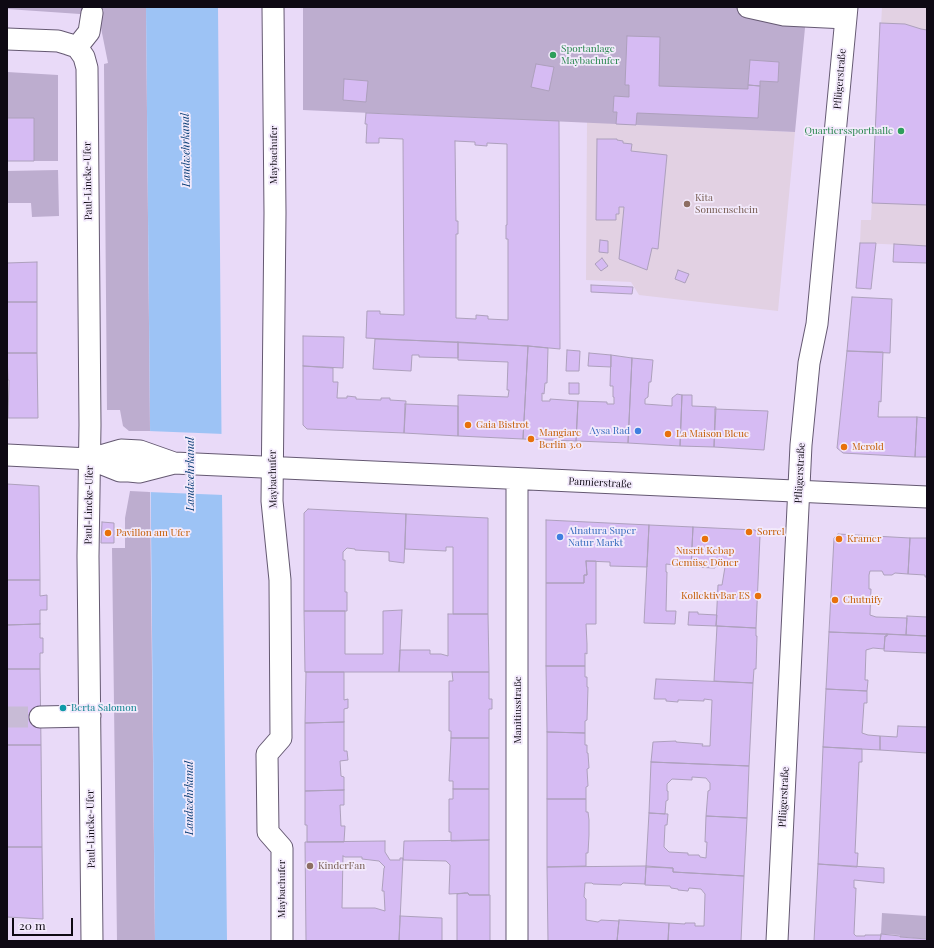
<!DOCTYPE html>
<html>
<head>
<meta charset="utf-8">
<style>
	body { margin:0 }
	#map { position:relative; width:934px; height:948px; overflow:hidden; background:#e9daf8; font-family:"Playfair Display",serif }
	canvas { display:block }
	.frame { position:absolute; inset:0; border:8px solid #0e0913; pointer-events:none }
	.scale { position:absolute; left:12px; top:918px; width:61px; height:18px; box-sizing:border-box; border:2px solid #0e0913; border-top:0; padding-left:5px; font-size:12px; line-height:14px; white-space:nowrap; color:#0e0913; -webkit-text-stroke:3px #f3eafc; paint-order:stroke }
</style>
</head>
<body>
<div id="map">
<canvas width="934" height="948"></canvas>
<div class="frame"></div>
<div class="scale">20 m</div>
</div>
<script>
const g = document.querySelector('canvas').getContext('2d');
g.lineJoin = 'round';
function fill(path, color) { g.fillStyle = color; g.fill(path, 'evenodd'); }
const poly = rows => new Path2D(rows.map(r => 'M' + r).join(''));
function trace(path, color, width, dash) { g.strokeStyle = color; g.lineWidth = width; g.lineCap = dash ? 'butt' : 'round'; g.setLineDash(dash || []); g.stroke(path); }
function write(font, color, halo, rows, align = 'center') {
  g.font = font + ' "Playfair Display",serif'; g.lineWidth = 3.5; g.setLineDash([]); g.textBaseline = 'middle'; g.strokeStyle = halo; g.fillStyle = color; for (const [text, x, y, turn = 0] of rows) {
    g.save(); g.translate(x, y); g.rotate((+turn || 0) * Math.PI / 180); g.textAlign = isNaN(turn) ? turn : align; if (halo) g.strokeText(text, 0, 0); g.fillText(text, 0, 0); g.restore();
  }
}
const education = poly([
	[882,7,927,7,927,246,860,243,861,220,871,220],
	[587,122,795,132,778,311,639,295,631,282,586,280]
]);
const green = poly([
	[7,7,146,7,150,431,129,431,123,426,120,410,107,410,104,68,104,64,108,63,98,13,80,14,7,9],
	[303,7,807,7,795,132,303,110],
	[7,72,58,75,58,161,34,161,34,118,7,118],
	[58,170,59,216,32,217,31,203,7,203,7,171],
	[130,491,150,492,155,941,117,941,112,548,125,548,125,518],
	[882,913,927,916,927,939,900,937,900,935,881,934]
]);
const water = poly([
	[146,7,218,7,222,495,227,941,155,941]
]);
const pier = poly([
	[148,431,224,434,224,495,148,492,150,490,149,433]
]);
const building = poly([
	[880,23,905,24,921,29,927,30,927,205,872,203,880,23],
	[627,36,660,37,659,86,748,89,748,85,760,86,758,118,637,113,636,125,616,124,617,112,613,112,614,96,629,97,629,85,625,85,627,36],
	[750,60,779,62,778,82,760,81,760,86,748,85,750,60],
	[536,64,554,67,549,91,531,87,536,64],
	[344,79,368,81,366,102,343,100,344,79],
	[366,113,559,121,560,349,528,346,366,338,367,311,380,311,380,314,404,315,403,139,379,138,379,143,366,143,367,124,365,124,366,113],
	[455,141,475,142,475,145,487,146,487,143,507,144,507,225,506,225,506,239,508,239,508,320,488,319,488,316,476,315,476,319,456,318,456,234,458,234,458,221,456,221,455,141],
	[7,118,34,118,34,161,7,161,7,118],
	[597,139,617,139,617,140,623,141,623,143,632,144,631,151,667,155,658,249,652,248,647,270,619,259,624,207,619,207,619,214,616,214,616,220,596,220,597,139],
	[600,240,608,241,608,253,599,252,600,240],
	[860,243,876,243,871,289,856,288,860,243],
	[894,244,927,246,927,263,893,262,894,244],
	[602,258,608,266,601,271,595,264,602,258],
	[37,262,37,302,7,302,7,263,37,262],
	[678,270,689,274,685,283,675,279,678,270],
	[591,285,633,287,632,294,591,292,591,285],
	[852,297,892,299,890,353,847,351,852,297],
	[7,302,37,302,37,353,7,353,7,302],
	[303,336,344,337,343,368,303,366,303,336],
	[375,339,458,342,458,358,419,357,419,355,412,355,411,371,373,369,375,339],
	[458,342,528,346,523,439,458,436,458,395,508,397,509,390,507,390,508,362,458,360,458,342],
	[528,346,548,348,547,383,545,383,544,394,542,393,542,401,550,401,550,399,578,401,576,441,523,439,528,346],
	[567,350,580,351,579,371,566,371,567,350],
	[847,351,883,352,881,402,879,401,878,417,917,417,915,457,843,453,837,448,847,351],
	[7,353,37,353,38,418,8,418,9,380,8,380,7,353],
	[589,353,611,355,611,367,588,366,589,353],
	[611,355,632,358,628,443,576,441,578,401,607,402,607,404,614,404,614,397,613,397,613,386,610,386,611,355],
	[632,358,653,360,651,382,649,382,648,397,645,399,645,404,672,406,672,398,677,394,682,395,680,446,628,443,632,358],
	[303,366,333,368,333,382,338,382,337,398,347,398,347,396,356,397,356,399,381,400,381,398,390,398,390,400,406,401,404,433,307,429,303,425,303,366],
	[569,383,579,383,579,394,569,394,569,383],
	[682,395,692,395,692,406,716,407,714,447,680,446,682,395],
	[405,404,458,406,458,436,404,433,405,404],
	[715,409,768,411,764,450,714,447,715,409],
	[917,417,927,418,927,457,915,457,917,417],
	[7,484,39,486,40,580,7,580,7,484],
	[308,509,406,514,404,563,389,561,389,552,355,550,355,549,347,548,343,552,343,560,345,560,345,592,347,592,347,611,304,611,304,513,308,509],
	[406,514,488,518,488,614,453,614,453,547,446,547,446,551,405,549,406,514],
	[546,520,649,525,647,567,610,566,610,562,586,561,587,575,584,575,584,583,546,583,546,520],
	[102,522,114,523,114,543,101,543,102,522],
	[649,525,693,527,691,567,675,567,675,565,666,564,666,572,667,572,666,611,676,611,675,624,644,623,649,525],
	[693,527,755,530,760,536,756,628,716,626,718,585,722,585,725,567,715,566,715,568,691,567,693,527],
	[838,534,910,538,908,574,895,573,892,575,884,575,882,571,870,571,869,575,869,589,871,589,870,615,876,617,907,618,906,635,829,632,834,538,838,534],
	[910,538,927,538,927,577,925,577,925,575,908,574,910,538],
	[586,561,596,561,596,624,586,624,587,644,587,654,585,653,585,666,546,666,546,583,584,583,584,575,587,575,586,561],
	[7,580,40,580,40,596,47,595,47,610,40,610,40,624,7,625,7,580],
	[402,610,399,672,305,672,304,611,345,611,345,654,383,654,383,611,402,610],
	[689,612,698,612,698,614,717,615,716,626,688,625,689,612],
	[448,614,488,614,489,672,399,672,400,650,430,650,430,654,441,654,448,656,448,614],
	[907,616,927,617,927,636,906,635,907,616],
	[40,624,40,638,43,638,43,653,40,653,40,669,7,669,7,625,40,624],
	[717,626,756,628,756,636,757,636,756,669,754,669,753,683,714,681,717,626],
	[829,632,887,634,887,636,885,636,884,649,873,648,866,650,865,680,868,680,867,691,826,689,829,632],
	[887,634,927,636,927,653,884,651,885,636,887,636,887,634],
	[546,666,585,666,585,677,587,677,587,687,588,687,587,720,585,721,585,733,547,732,546,666],
	[7,669,40,669,41,745,7,745,7,669],
	[306,672,344,672,344,700,348,699,348,708,344,709,344,722,305,723,306,672],
	[452,672,489,672,489,699,492,699,492,709,489,709,489,738,451,738,451,731,449,731,449,681,453,681,452,672],
	[656,679,753,683,749,766,651,762,653,742,676,741,676,742,703,744,702,746,710,746,712,700,704,699,704,701,678,700,678,702,666,701,666,699,654,699,656,679],
	[826,689,867,691,867,703,864,703,862,733,868,735,880,736,880,750,823,747,826,689],
	[344,722,344,751,347,751,348,760,340,761,341,776,344,777,344,790,305,791,305,723,344,722],
	[898,726,927,727,927,753,880,750,880,736,897,737,898,726],
	[547,732,585,733,585,745,587,745,587,753,588,753,589,768,587,769,588,786,586,787,586,799,547,799,547,732],
	[451,738,489,738,489,789,453,789,453,781,449,781,451,738],
	[7,745,41,745,42,847,7,847,7,745],
	[823,747,862,749,862,762,859,762,855,853,858,853,857,867,818,864,823,747],
	[651,762,749,766,747,818,706,816,708,791,710,790,710,783,706,778,692,777,692,780,672,779,667,784,667,791,668,791,668,800,666,801,665,814,649,813,651,762],
	[453,789,489,789,489,840,451,841,451,832,449,832,449,799,453,799,453,789],
	[344,790,344,805,340,805,341,826,345,826,344,842,307,842,307,825,305,825,305,791,344,790],
	[547,799,586,799,586,812,588,812,589,820,589,835,588,853,586,853,586,866,547,867,547,799],
	[649,813,668,814,667,825,665,825,664,847,669,852,688,853,688,855,699,855,700,857,706,858,707,842,705,842,706,816,747,818,744,876,673,872,673,868,646,866,649,813],
	[489,840,489,895,469,895,468,893,449,894,450,865,446,861,403,860,404,841,489,840],
	[385,841,385,852,390,860,400,860,400,858,403,858,399,941,307,941,306,940,305,842,385,841],
	[343,856,345,857,362,857,362,859,379,861,385,867,384,868,382,891,384,891,385,911,375,908,342,908,343,856],
	[7,847,42,847,43,919,7,917,7,847],
	[818,864,884,868,884,883,854,880,854,888,856,888,854,934,856,936,865,936,865,935,881,935,880,941,814,941,818,864],
	[646,866,645,884,623,883,621,885,593,884,592,883,585,883,584,897,586,899,586,920,598,922,601,920,619,921,617,941,548,941,547,867,646,866],
	[646,867,673,868,673,872,744,876,741,941,668,941,669,923,685,924,685,923,695,923,695,926,704,926,705,894,701,889,689,888,688,891,678,890,678,889,671,888,670,886,645,885,646,867],
	[465,893,468,893,469,895,490,895,490,941,457,941,457,894,465,893],
	[400,916,442,918,442,941,399,941,400,916],
	[619,920,669,923,668,941,617,941,619,920],
	[881,934,900,936,900,937,927,939,927,941,880,941,881,934]
]);
const minorTunnel = poly([
	[7,717,40,717]
]);
const minor = poly([
	[273,7,275,213,272,501,280,580,281,738,267,754,268,832,282,848,282,941],
	[748,7,784,15,846,18],
	[7,39,58,41,68,44,77,47,84,57,87,68,90,425,88,556,92,941],
	[77,47,89,32,92,13],
	[7,455,90,459,121,450,140,451,174,463],
	[90,459,120,471,129,471,139,472,174,463,927,497],
	[517,479,517,941],
	[40,717,90,716],
	[777,941,801,445,809,363,817,324,847,7]
]);
const markers = [
	[553,55,4,"#2e9e5b"],
	[901,131,4,"#2e9e5b"],
	[687,204,4,"#8d6e63"],
	[468,425,4,"#e8710a"],
	[638,431,4,"#3f7fe0"],
	[668,434,4,"#e8710a"],
	[531,439,4,"#e8710a"],
	[844,447,4,"#e8710a"],
	[749,532,4,"#e8710a"],
	[108,533,4,"#e8710a"],
	[560,537,4,"#3f7fe0"],
	[705,539,4,"#e8710a"],
	[839,539,4,"#e8710a"],
	[758,596,4,"#e8710a"],
	[835,600,4,"#e8710a"],
	[63,708,4,"#0f9aa8"],
	[310,866,4,"#8d6e63"]
];
const leisureNames = [
	["Sportanlage",561,49],
	["Maybachufer",561,61],
	["Quartierssporthalle",893,131,"right"]
];
const streetNames = [
	["Pflügerstraße",840,79,-85],
	["Maybachufer",274,155,-90],
	["Paul-Lincke-Ufer",88,181,-91],
	["Pflügerstraße",800,473,-87],
	["Maybachufer",273,479,-91],
	["Pannierstraße",600,483,3],
	["Paul-Lincke-Ufer",89,505,-89],
	["Manitiusstraße",518,710,-90],
	["Pflügerstraße",784,797,-87],
	["Paul-Lincke-Ufer",91,829,-91],
	["Maybachufer",282,889,-90]
];
const educationNames = [
	["Kita",695,198],
	["Sonnenschein",695,210],
	["KinderFan",318,866]
];
const foodNames = [
	["Gaia Bistrot",476,425],
	["Mangiare",539,433],
	["Berlin 3.0",539,445],
	["La Maison Bleue",676,434],
	["Merold",852,447],
	["Sorrel",757,532],
	["Pavillon am Ufer",116,533],
	["Kramer",847,539],
	["Nusrit Kebap",705,551,"center"],
	["Gemüse Döner",705,563,"center"],
	["KollektivBar ES",750,596,"right"],
	["Chutnify",843,600]
];
const shopNames = [
	["Aysa Rad",630,431],
	["Alnatura Super",568,531,"left"],
	["Natur Markt",568,543,"left"]
];
const cultureNames = [
	["Berta Salomon",71,708]
];
const waterNames = [
	["Landwehrkanal",186,150,-91],
	["Landwehrkanal",191,474,-90],
	["Landwehrkanal",190,798,-90]
];
fill(education, '#e2d1e3');
fill(green, '#bdadcf');
fill(water, '#9dc3f5');
fill(pier, '#e9daf8');
fill(building, '#d6bbf3');
trace(building, '#ada0bc', 1);
trace(minorTunnel, '#c8bbd6', 21, [21, 10]);
trace(minor, '#655972', 23);
trace(minor, '#fff', 21);
for (const [x, y, r, color] of markers) { const dot = new Path2D(); dot.arc(x, y, r, 0, 2 * Math.PI); g.fillStyle = color; g.fill(dot); trace(dot, '#f3eafc', 1.5); }
write('10px', '#27864d', '#f3eafc', leisureNames, 'left');
write('10px', '#0e0913', '#f3eafc', streetNames);
write('10px', '#785e54', '#f3eafc', educationNames, 'left');
write('10px', '#c56008', '#f3eafc', foodNames, 'left');
write('10px', '#366cbe', '#f3eafc', shopNames, 'right');
write('10px', '#0d838f', '#f3eafc', cultureNames, 'left');
write('italic 11px', '#053b74', '#f3eafc', waterNames);
</script>
</body>
</html>
